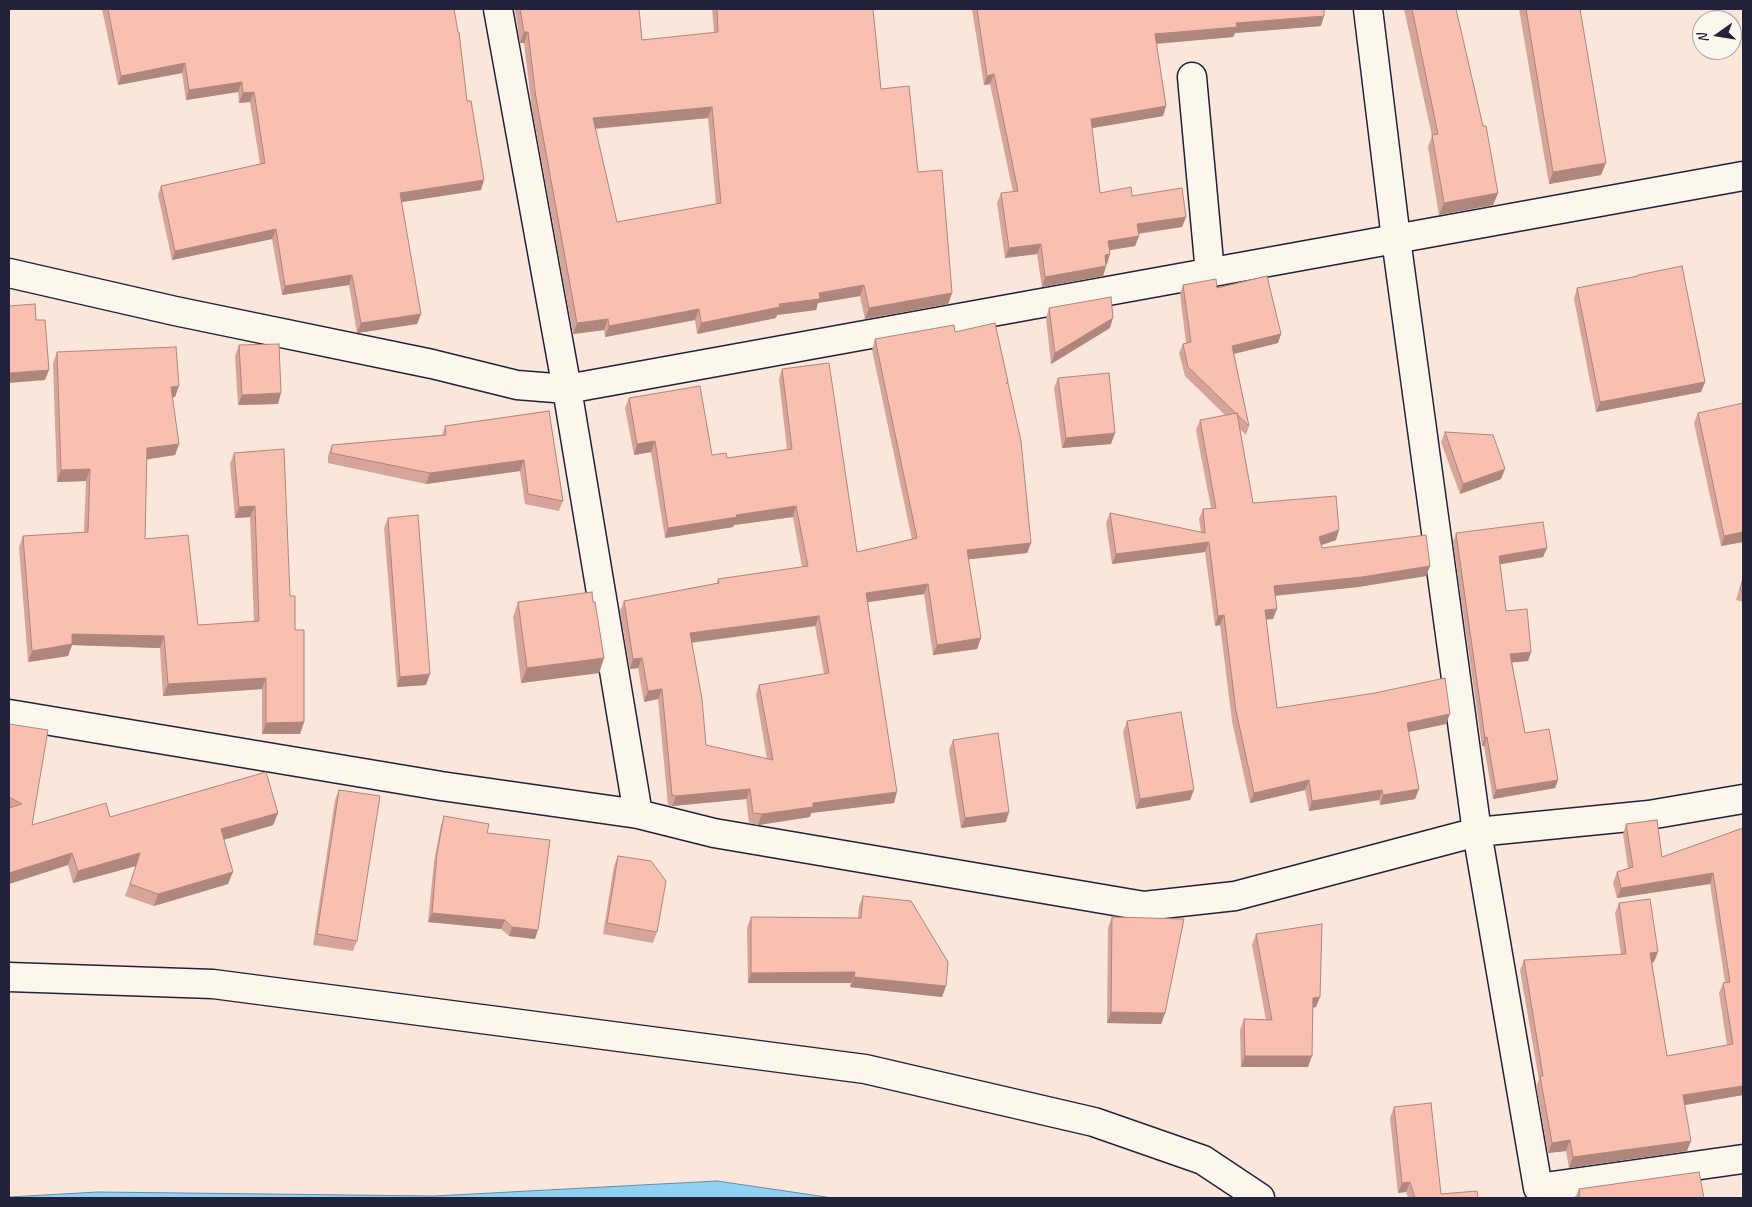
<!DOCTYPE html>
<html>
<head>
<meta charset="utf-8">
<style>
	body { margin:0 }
	#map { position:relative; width:1752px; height:1207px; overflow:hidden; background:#fae6da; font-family:Caveat,sans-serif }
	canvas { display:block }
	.frame { position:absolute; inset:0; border:10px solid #22223b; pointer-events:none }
	.north { position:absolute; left:1692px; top:10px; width:50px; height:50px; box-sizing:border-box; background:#fbf7ec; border:1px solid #a4a2a5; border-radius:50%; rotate:257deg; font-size:14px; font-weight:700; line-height:20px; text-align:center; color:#22223b }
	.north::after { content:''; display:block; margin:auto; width:18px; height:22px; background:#22223b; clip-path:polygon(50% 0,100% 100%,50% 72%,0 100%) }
</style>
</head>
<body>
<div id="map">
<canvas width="1752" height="1207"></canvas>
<div class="frame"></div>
<div class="north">N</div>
</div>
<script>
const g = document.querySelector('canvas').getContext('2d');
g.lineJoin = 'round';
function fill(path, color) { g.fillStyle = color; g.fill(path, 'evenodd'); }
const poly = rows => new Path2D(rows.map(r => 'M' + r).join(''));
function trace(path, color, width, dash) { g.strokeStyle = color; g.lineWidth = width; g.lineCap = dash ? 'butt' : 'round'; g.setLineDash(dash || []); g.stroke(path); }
const water = poly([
	[717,1181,833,1198,9,1198,9,1197,98,1192,434,1196,717,1181]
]);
const minor = poly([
	[498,9,567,389,638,814],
	[1368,9,1396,239,1477,832,1538,1188,1743,1159],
	[1192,77,1210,273],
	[9,273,175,311,432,364,517,385,567,389,1743,176],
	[9,714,441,786,638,814,714,833,1144,906,1235,896,1477,832,1649,815,1743,799]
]);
const tertiary = poly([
	[9,977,213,984,865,1069,1094,1122,1203,1160,1260,1198]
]);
const wall = poly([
	[102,9,454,9,467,101,481,190,401,202,421,314,417,324,357,333,349,285,282,295,272,239,172,260,158,195,161,186,260,164,250,102,239,103,238,92,186,100,182,73,118,85],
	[515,9,639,9,642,40,714,33,712,9,873,9,881,89,918,172,952,293,948,304,865,319,860,296,818,303,816,310,777,315,776,318,697,334,695,320,605,337,604,330,573,334,532,109,524,43,520,43],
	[708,118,716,204,617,222,595,129],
	[972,9,1324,9,1321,26,1235,33,1233,37,1156,44,1166,106,1163,116,1092,128,1100,193,1132,196,1186,217,1182,227,1139,234,1139,236,1135,246,1109,250,1106,266,1103,276,1042,287,1037,254,1005,258,997,203,1001,193,1013,192,990,84,984,85],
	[1404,9,1456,9,1498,193,1493,205,1439,215,1428,147,1432,136],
	[1519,9,1580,9,1601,175,1549,184],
	[1638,275,1705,382,1701,392,1596,412,1574,299,1577,288,1637,277],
	[1183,285,1217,288,1281,334,1278,343,1234,354,1249,426,1246,435,1240,429,1253,503,1336,540,1321,545,1322,548,1430,566,1426,576,1358,587,1275,596,1273,619,1266,619,1277,708,1446,724,1408,732,1419,789,1415,799,1380,805,1379,800,1309,811,1305,790,1250,803,1232,721,1220,625,1215,626,1205,552,1112,564,1106,523,1110,513,1201,532,1199,519,1203,509,1211,508,1196,430,1200,420,1225,415,1185,376,1179,353,1183,344,1186,343,1180,294],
	[1049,308,1110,328,1051,364,1046,318],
	[955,332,1008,383,1031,543,1027,553,968,559,981,638,977,649,933,655,924,594,868,602,894,803,811,813,810,817,758,825,749,823,746,799,672,806,668,805,658,699,644,702,638,668,630,669,620,611,624,601,717,583,718,579,802,567,793,517,734,525,733,527,665,538,651,452,634,455,625,408,629,398,712,455,727,458,787,450,779,379,782,369,857,552,912,540,872,350,875,339],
	[815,626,824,674,759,685,756,695,767,759,706,745,692,643],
	[239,345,278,404,238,405,235,356],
	[57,352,175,397,172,398,179,444,175,455,147,459,145,539,198,625,254,621,250,517,235,518,230,464,234,453,290,596,295,630,304,722,300,734,262,734,262,689,163,696,160,648,72,645,68,656,28,662,19,547,23,536,84,532,86,481,57,482,53,363],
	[1058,378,1111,444,1062,448,1054,388],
	[549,411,563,501,559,511,525,504,520,471,426,484,328,463,328,456,332,445,442,435,445,426],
	[1698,413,1743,542,1721,546,1694,423],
	[1445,432,1501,479,1460,494,1441,442],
	[388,518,426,685,397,687,384,528],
	[1456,533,1547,548,1543,557,1500,564,1506,611,1531,652,1528,661,1512,662,1525,733,1558,780,1555,788,1493,799,1484,746,1482,746,1453,542],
	[1743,577,1743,602,1736,600],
	[518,602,604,658,599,673,521,683,513,617],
	[1127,721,1190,800,1136,809,1123,732],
	[9,724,32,825,110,817,278,813,273,825,224,840,228,884,154,906,125,896,136,866,73,883,68,865,9,884],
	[953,740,1006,822,961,828,949,750],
	[339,790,357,941,353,951,313,945,335,800],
	[444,816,487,833,535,939,509,936,501,929,428,922,434,862,441,825],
	[1626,824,1662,857,1743,828,1743,1095,1685,1105,1687,1151,1569,1168,1566,1151,1548,1153,1536,1086,1539,1080,1520,970,1524,960,1621,954,1615,913,1619,903,1654,962,1652,963,1667,1056,1727,1045,1719,993,1723,983,1725,982,1710,884,1617,898,1613,883,1617,872,1628,868,1623,834],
	[618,856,657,932,653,943,603,934,614,866],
	[863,896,946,986,942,997,850,987,851,983,748,983,747,928,751,917,858,918,859,906],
	[1112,917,1165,1013,1161,1024,1107,1023,1108,928],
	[1256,934,1316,1007,1313,1008,1308,1067,1241,1067,1240,1030,1244,1019,1266,1020,1252,945],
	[1394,1107,1441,1194,1478,1198,1408,1198,1406,1192,1398,1193,1390,1118],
	[1579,1189,1704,1198,1575,1198]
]);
const shadedWall = poly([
	[1324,16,1321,26,1235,33,1233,37,1151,44,1155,34,1236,23],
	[524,32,528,32,524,43,520,43],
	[185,63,182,73,118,85,121,76],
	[994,74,990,84,984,85,987,76],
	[242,82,238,92,186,100,189,90],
	[254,92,250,102,239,103,243,93],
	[1166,106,1163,116,1087,129,1091,119],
	[712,107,708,118,589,129,593,118],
	[1606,163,1601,175,1549,184,1553,172],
	[484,180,481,190,396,203,400,193],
	[1498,193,1493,205,1439,215,1444,203],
	[1186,217,1182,227,1133,234,1137,224],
	[276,229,272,239,172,260,175,251],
	[1139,236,1135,246,1104,251,1108,241],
	[1041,244,1037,254,1005,258,1009,248],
	[1110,254,1107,264,1101,265,1105,255],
	[1106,266,1103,276,1042,287,1045,277],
	[352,275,349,285,282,295,285,286],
	[864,285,860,296,818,303,816,310,777,315,776,318,697,334,701,323,779,304,819,293],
	[952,293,948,304,865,319,869,308],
	[699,309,695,320,605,337,609,326],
	[421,314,417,324,357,333,361,323],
	[1113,318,1110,328,1051,364,1055,353],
	[608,319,604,330,573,334,577,323],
	[1281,334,1278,343,1229,355,1232,346],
	[49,370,45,380,9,383,9,373],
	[1705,382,1701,392,1596,412,1600,402],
	[179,386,175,397,167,398,171,387],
	[281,393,278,404,238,405,242,395],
	[1115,433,1111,444,1062,448,1066,438],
	[655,441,651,452,634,455,637,444],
	[179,444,175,455,143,460,147,448],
	[524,460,520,471,426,484,430,473],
	[90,469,86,481,57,482,61,470],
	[1505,469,1501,479,1460,494,1463,484],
	[255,506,250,517,235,518,239,507],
	[796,506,793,517,734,525,733,527,665,538,668,528,736,515],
	[1339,530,1336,540,1316,547,1319,537],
	[1743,532,1743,542,1721,546,1724,536],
	[1209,542,1205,552,1112,564,1116,554],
	[1031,543,1027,553,963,560,967,550],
	[1547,548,1543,557,1496,565,1499,556],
	[1430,566,1426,576,1358,587,1270,596,1274,586],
	[928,584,924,594,862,603,866,593],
	[1277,609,1273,619,1261,620,1265,610],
	[1224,615,1220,625,1215,626,1218,616],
	[819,616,815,626,686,643,690,633],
	[72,634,164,636,160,648,72,645,68,656,28,662,32,651],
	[981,638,977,649,933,655,937,645],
	[1531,652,1528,661,1507,663,1510,654],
	[604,658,599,673,521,683,527,668],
	[642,658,638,668,630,669,633,659],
	[430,674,426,685,397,687,400,677],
	[266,678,262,689,163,696,168,684],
	[662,689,658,699,644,702,648,691],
	[1450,714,1446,724,1403,733,1407,723],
	[304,722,300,734,262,734,266,723],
	[1487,737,1484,746,1482,746,1485,738],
	[1309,780,1305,790,1250,803,1254,793],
	[1558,780,1555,788,1493,799,1496,790],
	[750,789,746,799,672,806,676,796],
	[1419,789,1415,799,1380,805,1383,795],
	[1194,790,1190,800,1136,809,1140,799],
	[1382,790,1379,800,1309,811,1312,801],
	[897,792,894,803,811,813,810,817,758,825,762,814,813,803],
	[1009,812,1006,822,961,828,965,818],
	[278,813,273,825,216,842,221,829],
	[72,853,68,865,9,884,9,873],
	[140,853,136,866,73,883,78,871],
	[233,872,228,884,154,906,158,894],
	[1713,873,1710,884,1617,898,1621,888],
	[432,913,505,920,501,929,428,922],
	[512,927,538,930,535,939,509,936],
	[1658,952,1654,962,1646,964,1650,953],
	[855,972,851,983,748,983,751,973],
	[854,977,946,986,942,997,850,987],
	[1320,997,1316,1007,1309,1008,1313,998],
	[1111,1012,1165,1013,1161,1024,1107,1023],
	[1245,1056,1312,1056,1308,1067,1241,1067],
	[1743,1086,1743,1095,1679,1106,1683,1095],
	[1570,1140,1566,1151,1548,1153,1552,1143],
	[1691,1141,1687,1151,1569,1168,1573,1157],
	[1410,1182,1406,1192,1398,1193,1402,1183]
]);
const building = poly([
	[108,9,454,9,458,32,459,32,467,101,471,101,484,180,400,193,421,314,361,323,352,275,285,286,276,229,175,251,161,186,265,163,254,92,243,93,242,82,189,90,185,63,121,76,108,9],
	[520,9,639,9,642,40,718,32,717,9,873,9,881,89,909,86,918,172,942,170,952,293,869,308,864,285,819,293,820,299,779,304,780,307,701,323,699,309,609,326,608,319,577,323,536,98,528,32,524,32,520,9],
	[712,107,721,203,617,222,593,118,712,107],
	[977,9,1324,9,1324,16,1236,23,1237,27,1155,34,1166,106,1091,119,1100,193,1131,187,1132,196,1182,188,1186,217,1137,224,1139,236,1108,241,1110,254,1105,255,1106,266,1045,277,1041,244,1009,248,1001,193,1018,191,994,74,987,76,977,9],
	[1412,9,1456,9,1483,126,1486,126,1498,193,1444,203,1432,135,1438,134,1412,9],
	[1526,9,1580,9,1606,163,1553,172,1526,9],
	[1682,266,1705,382,1600,402,1577,288,1638,276,1638,275,1682,266],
	[1267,276,1281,334,1232,346,1249,426,1188,367,1183,344,1191,342,1183,285,1216,279,1217,288,1267,276],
	[1111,297,1113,318,1055,353,1049,308,1111,297],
	[35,304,36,320,45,320,49,370,9,373,9,306,35,304],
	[995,323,1008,382,1006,383,1008,383,1021,441,1031,543,967,550,981,638,937,645,928,584,866,593,897,792,813,803,813,807,762,814,753,813,750,789,676,796,672,795,662,689,648,691,642,658,633,659,624,601,719,583,718,579,808,566,796,506,736,515,737,517,668,528,655,441,637,444,629,398,700,386,712,455,726,453,727,458,792,449,782,369,829,363,857,552,917,538,875,339,954,325,955,332,995,323],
	[819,616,829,673,759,685,773,760,706,745,702,699,690,633,819,616],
	[279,344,281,393,242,395,239,345,279,344],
	[176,347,179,386,171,387,179,444,147,448,145,539,188,535,198,625,259,621,255,506,239,507,234,453,284,449,290,596,295,596,295,630,304,630,304,722,266,723,266,678,168,684,164,636,72,634,72,644,32,651,23,536,88,532,90,469,61,470,57,352,176,347],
	[1109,373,1115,433,1066,438,1058,378,1109,373],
	[1743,403,1743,532,1724,536,1698,413,1743,403],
	[549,411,563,501,528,494,524,460,430,473,331,453,332,445,446,435,445,426,549,411],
	[1237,413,1253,503,1336,496,1339,530,1319,537,1322,548,1426,535,1430,566,1362,577,1274,586,1277,609,1265,610,1277,708,1375,693,1445,678,1450,714,1407,723,1419,789,1383,795,1382,790,1312,801,1309,780,1254,793,1236,711,1224,615,1218,616,1209,542,1116,554,1110,513,1205,533,1203,509,1216,508,1200,420,1237,413],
	[1445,432,1493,435,1505,469,1463,484,1445,432],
	[418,515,430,674,400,677,388,518,418,515],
	[1543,522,1547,548,1499,556,1506,611,1527,609,1531,652,1510,654,1525,733,1549,729,1558,780,1496,790,1487,737,1485,738,1456,533,1543,522],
	[1743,579,1743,591,1740,590,1743,579],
	[592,592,593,602,595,602,604,658,527,668,518,602,592,592],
	[1181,712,1194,790,1140,799,1127,721,1181,712],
	[9,724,48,730,32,825,106,803,110,817,266,772,278,813,221,829,233,872,158,894,130,884,140,853,78,871,72,853,9,873,9,808,22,804,9,797,9,724],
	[998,733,1009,812,965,818,953,740,998,733],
	[339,790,380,796,357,941,317,934,339,790],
	[444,816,489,824,487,833,550,840,538,930,512,927,505,920,432,913,437,853,444,816],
	[1657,820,1662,857,1743,828,1743,1086,1683,1095,1691,1141,1573,1157,1570,1140,1552,1143,1540,1076,1543,1076,1524,960,1626,954,1619,903,1650,899,1658,952,1650,953,1667,1056,1733,1044,1723,983,1730,982,1713,873,1621,888,1617,872,1633,867,1626,824,1657,820],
	[618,856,651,861,666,881,657,932,607,923,618,856],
	[863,896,911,901,948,962,946,986,854,977,855,972,751,973,751,917,861,918,863,896],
	[1112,917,1184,919,1165,1013,1111,1012,1112,917],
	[1322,924,1320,997,1313,998,1312,1056,1245,1056,1244,1019,1272,1020,1256,934,1322,924],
	[1431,1103,1441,1194,1477,1191,1478,1198,1415,1198,1410,1182,1402,1183,1394,1107,1431,1103],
	[1699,1172,1704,1198,1580,1198,1579,1189,1699,1172]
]);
fill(water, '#91d2f2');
trace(water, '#658ca9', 1);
trace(minor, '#22223b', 31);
trace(tertiary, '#22223b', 31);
trace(minor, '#fbf7ec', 28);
trace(tertiary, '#fbf7ec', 28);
fill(wall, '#d6a498');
fill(shadedWall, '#ae867c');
fill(building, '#f9bfb1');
trace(building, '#ae867c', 1);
</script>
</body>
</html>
